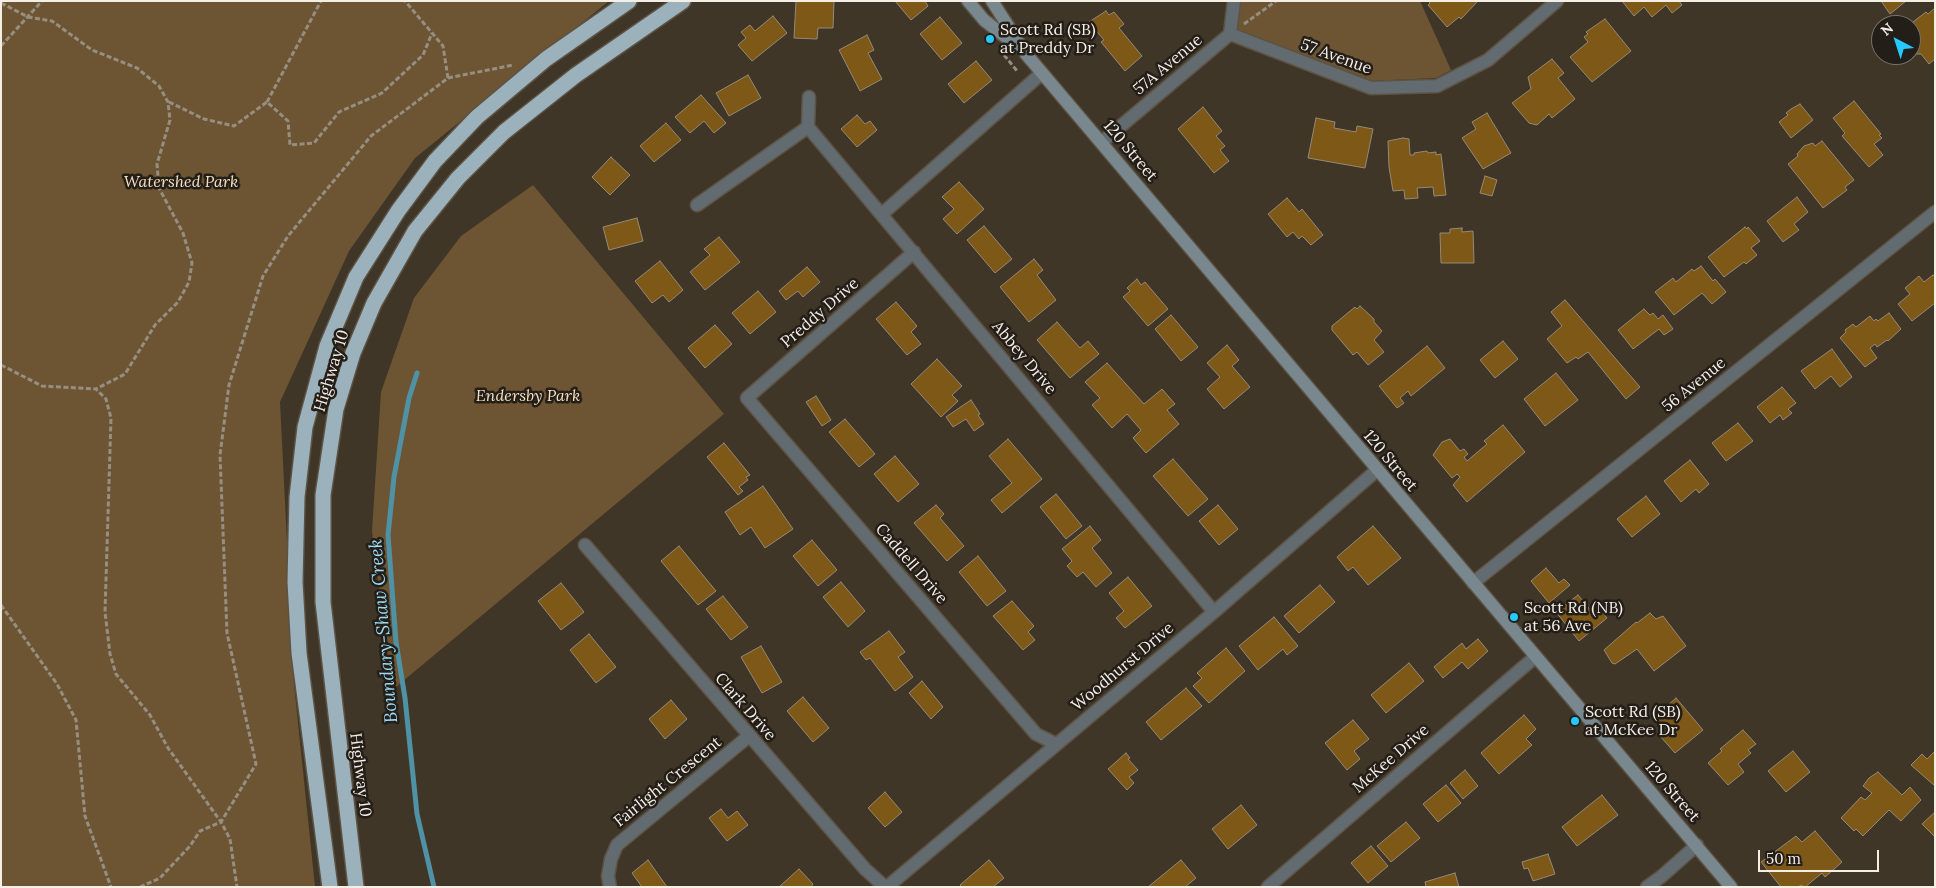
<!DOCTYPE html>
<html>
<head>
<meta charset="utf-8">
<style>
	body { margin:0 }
	#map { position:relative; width:1936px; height:888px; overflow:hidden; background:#403627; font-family:Lora,serif }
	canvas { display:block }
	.frame { position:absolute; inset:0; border:2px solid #f5eee5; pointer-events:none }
	.north { position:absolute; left:1871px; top:15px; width:50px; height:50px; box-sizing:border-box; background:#231e18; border:1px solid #77716a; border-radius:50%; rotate:320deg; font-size:14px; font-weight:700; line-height:20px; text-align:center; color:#f5eee5 }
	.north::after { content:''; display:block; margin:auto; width:18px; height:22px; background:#25c9fe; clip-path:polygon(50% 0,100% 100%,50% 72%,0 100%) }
	.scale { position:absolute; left:1758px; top:850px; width:121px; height:22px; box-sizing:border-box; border:2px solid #f5eee5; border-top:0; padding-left:6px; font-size:15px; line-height:18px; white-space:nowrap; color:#f5eee5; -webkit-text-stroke:4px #231e18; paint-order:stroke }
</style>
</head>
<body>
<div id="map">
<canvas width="1936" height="888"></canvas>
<div class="frame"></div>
<div class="north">N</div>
<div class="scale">50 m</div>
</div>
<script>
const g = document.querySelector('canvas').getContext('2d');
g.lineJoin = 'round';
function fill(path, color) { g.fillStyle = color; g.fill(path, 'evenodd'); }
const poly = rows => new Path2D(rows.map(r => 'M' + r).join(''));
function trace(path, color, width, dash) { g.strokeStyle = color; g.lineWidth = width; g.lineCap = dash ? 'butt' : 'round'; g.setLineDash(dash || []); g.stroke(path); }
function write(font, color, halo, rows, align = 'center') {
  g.font = font + ' Lora,serif'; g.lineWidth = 5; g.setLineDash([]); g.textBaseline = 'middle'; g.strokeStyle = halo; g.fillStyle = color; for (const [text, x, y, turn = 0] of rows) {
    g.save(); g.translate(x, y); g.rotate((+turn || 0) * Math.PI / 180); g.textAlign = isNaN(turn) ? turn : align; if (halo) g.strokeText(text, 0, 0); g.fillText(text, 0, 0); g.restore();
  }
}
const green = poly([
	[1,1,609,1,415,158,349,251,280,402,294,684,315,887,1,887],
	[1240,1,1420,1,1451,70,1436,78,1370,81,1236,31],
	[533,185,724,414,391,691,372,531,381,392,414,298,461,236]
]);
const stream = poly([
	[417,373,409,398,394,477,388,535,396,642,405,698,417,814,434,887]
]);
const building = poly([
	[796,1,834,1,833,28,818,28,817,39,794,38,796,1],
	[895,1,925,1,928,6,911,20,895,1],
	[1428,1,1476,1,1477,2,1461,19,1459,17,1447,27,1428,5,1430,3,1428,1],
	[1622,1,1679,1,1682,5,1672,13,1666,5,1652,17,1644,7,1634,16,1622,1],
	[1881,1,1906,1,1890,14,1881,1],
	[1935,8,1935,59,1929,64,1921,54,1914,54,1911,44,1911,31,1913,30,1911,25,1909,25,1926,12,1928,14,1935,8],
	[1106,11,1109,15,1114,12,1124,24,1119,28,1142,56,1125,71,1101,42,1104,40,1089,22,1106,11],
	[773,16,787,33,752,61,738,45,746,38,741,32,750,25,755,31,773,16],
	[940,17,962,43,942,60,920,34,940,17],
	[1605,19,1631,51,1592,82,1570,57,1588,42,1584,37,1588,34,1586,32,1605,19],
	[867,35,874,50,868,53,882,79,860,91,839,50,867,35],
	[1552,59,1564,73,1558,78,1575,99,1552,118,1549,114,1537,125,1529,123,1512,103,1531,89,1528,77,1552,59],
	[976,61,992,80,964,103,948,84,976,61],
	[748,75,761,98,729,116,716,93,748,75],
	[701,95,726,123,714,133,704,121,690,133,675,117,701,95],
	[1854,101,1881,134,1879,135,1882,138,1874,144,1883,155,1869,167,1842,136,1845,133,1833,118,1854,101],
	[1800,104,1813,120,1791,138,1779,122,1788,115,1786,113,1791,109,1800,104],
	[1203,107,1222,131,1216,136,1225,146,1220,150,1229,161,1214,173,1178,129,1203,107],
	[1487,113,1511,153,1483,169,1462,138,1476,129,1472,122,1487,113],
	[857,115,865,124,870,121,877,130,857,147,841,129,857,115],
	[1316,118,1335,122,1334,128,1356,132,1357,126,1373,129,1365,168,1308,158,1316,118],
	[666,123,681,140,654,162,640,146,666,123],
	[1403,138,1409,139,1410,155,1414,155,1414,153,1427,151,1428,153,1436,152,1436,155,1441,154,1446,195,1434,196,1433,187,1417,188,1418,198,1405,199,1404,190,1393,191,1389,167,1388,141,1403,138],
	[1822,141,1854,180,1845,187,1847,190,1823,208,1788,164,1798,156,1797,154,1804,146,1813,143,1815,146,1822,141],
	[611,157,630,175,610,195,592,177,611,157],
	[1485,176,1497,180,1492,196,1480,193,1485,176],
	[959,182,984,209,957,234,943,219,954,209,942,197,959,182],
	[1797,197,1808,212,1794,224,1799,230,1783,242,1767,221,1797,197],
	[1287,198,1299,212,1302,209,1323,235,1311,245,1302,236,1299,239,1293,232,1287,237,1268,214,1287,198],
	[637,218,643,241,609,250,603,227,637,218],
	[984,226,1012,259,995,273,967,240,984,226],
	[1745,227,1747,229,1748,227,1760,241,1751,248,1757,255,1746,264,1744,262,1724,277,1708,257,1745,227],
	[1462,228,1462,232,1473,231,1474,263,1441,263,1440,233,1450,233,1450,229,1462,228],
	[719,237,740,262,705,290,690,272,710,255,704,249,719,237],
	[1034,259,1043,270,1037,275,1056,300,1029,322,1000,287,1034,259],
	[660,261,683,290,669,302,663,295,652,303,635,281,660,261],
	[1701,266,1713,281,1715,279,1726,292,1712,304,1702,293,1674,315,1655,292,1673,278,1676,282,1692,269,1694,271,1701,266],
	[807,267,820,282,803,297,798,291,786,300,779,291,807,267],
	[1933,275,1935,277,1935,303,1912,321,1898,304,1910,294,1905,288,1919,276,1924,282,1933,275],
	[1137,279,1141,285,1145,282,1168,309,1148,326,1123,297,1130,291,1127,288,1137,279],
	[758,291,776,312,750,334,732,313,758,291],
	[1565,300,1640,387,1626,399,1588,352,1578,359,1576,357,1567,363,1547,339,1562,326,1551,312,1565,300],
	[896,302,917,326,911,332,921,344,907,355,876,319,896,302],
	[1360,306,1374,319,1374,322,1382,331,1374,340,1384,352,1368,365,1357,352,1353,355,1332,330,1332,326,1355,307,1357,309,1360,306],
	[1644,309,1650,315,1653,313,1658,319,1663,315,1673,329,1664,335,1659,329,1633,349,1618,330,1644,309],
	[1889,313,1901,329,1888,341,1887,340,1877,347,1875,344,1870,348,1877,358,1865,367,1840,338,1846,332,1845,330,1853,324,1856,327,1870,316,1874,321,1876,319,1878,321,1889,313],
	[1171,315,1198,347,1181,361,1155,329,1171,315],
	[1057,322,1080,348,1088,341,1099,354,1070,378,1037,340,1057,322],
	[715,325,732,344,705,368,688,348,715,325],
	[1503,341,1518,359,1495,378,1480,360,1503,341],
	[1227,345,1239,360,1232,366,1250,387,1224,409,1207,389,1220,377,1207,363,1227,345],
	[1427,346,1445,368,1411,396,1408,391,1400,398,1404,403,1397,408,1379,386,1427,346],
	[1832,349,1852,377,1840,387,1831,376,1815,389,1801,371,1832,349],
	[937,359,962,386,952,395,958,401,941,417,911,384,937,359],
	[1107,363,1144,404,1162,389,1175,404,1167,410,1179,424,1146,453,1133,438,1141,430,1127,414,1112,428,1092,405,1100,398,1085,382,1107,363],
	[1556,373,1578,400,1545,426,1524,399,1556,373],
	[1782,387,1796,403,1788,409,1792,413,1783,420,1780,415,1770,423,1757,407,1782,387],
	[816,396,831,420,822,426,806,402,816,396],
	[971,400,980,414,978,415,984,424,974,431,966,419,953,427,946,417,971,400],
	[845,419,875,454,859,467,829,432,845,419],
	[1738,423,1753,441,1726,461,1712,443,1738,423],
	[1503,425,1525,452,1467,502,1453,485,1460,477,1457,474,1452,478,1433,455,1442,442,1450,439,1460,451,1464,449,1468,454,1464,457,1467,461,1487,444,1484,441,1503,425],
	[1008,439,1042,479,1002,513,991,500,1012,483,989,456,1008,439],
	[724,443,750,475,746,477,748,480,739,487,743,491,738,495,707,457,724,443],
	[895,456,919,484,898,502,874,474,895,456],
	[1173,459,1208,499,1188,516,1153,476,1173,459],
	[1690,460,1709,484,1699,493,1696,489,1681,502,1664,481,1690,460],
	[763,486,793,529,765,548,751,527,740,535,725,512,763,486],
	[1056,494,1082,526,1066,539,1040,507,1056,494],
	[1646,496,1660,514,1632,537,1617,519,1646,496],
	[936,505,944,514,940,518,964,546,947,561,914,523,936,505],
	[1218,505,1238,529,1219,545,1199,521,1218,505],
	[1090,526,1101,540,1092,548,1112,573,1096,587,1083,572,1077,577,1067,566,1072,561,1062,549,1090,526],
	[1373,526,1401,558,1368,585,1353,567,1348,571,1337,557,1373,526],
	[812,540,837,570,818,586,793,556,812,540],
	[679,546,716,591,698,605,661,561,679,546],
	[978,556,1006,591,987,606,959,572,978,556],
	[1546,568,1559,583,1564,579,1570,585,1549,603,1531,581,1546,568],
	[1128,577,1152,606,1125,628,1116,618,1124,611,1109,593,1128,577],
	[841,582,865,611,848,627,823,597,841,582],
	[561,583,584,612,561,630,538,601,561,583],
	[1320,585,1335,602,1299,633,1284,616,1320,585],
	[1578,595,1593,613,1599,608,1607,618,1579,641,1556,612,1578,595],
	[723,596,748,627,731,640,706,609,723,596],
	[1012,601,1034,626,1028,632,1035,640,1023,650,993,616,1012,601],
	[1650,613,1656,619,1663,616,1686,646,1654,671,1637,649,1615,664,1612,663,1604,650,1636,622,1637,623,1650,613],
	[1274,617,1298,646,1287,655,1283,649,1258,670,1239,646,1274,617],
	[889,631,905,652,898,657,913,677,895,691,870,658,866,660,860,652,889,631],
	[589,634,616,667,596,683,570,650,589,634],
	[1478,639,1488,651,1468,669,1462,662,1443,678,1434,667,1462,643,1466,649,1478,639],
	[761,646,782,682,762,693,741,657,761,646],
	[1226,648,1245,671,1209,703,1193,686,1202,678,1197,673,1226,648],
	[1409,663,1424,681,1386,713,1371,695,1409,663],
	[922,681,943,707,931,719,909,693,922,681],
	[1186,688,1202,706,1161,740,1146,722,1186,688],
	[803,697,829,728,813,742,787,711,803,697],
	[1676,698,1703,730,1675,753,1660,736,1667,730,1655,717,1676,698],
	[671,700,687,719,665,739,649,719,671,700],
	[1524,715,1536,729,1526,739,1532,745,1499,774,1481,753,1524,715],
	[1353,720,1369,739,1354,751,1360,759,1347,770,1325,743,1353,720],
	[1743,730,1756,744,1748,750,1751,753,1738,764,1744,772,1728,785,1708,763,1722,751,1720,749,1743,730],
	[1793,751,1810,772,1786,792,1768,771,1793,751],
	[1935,751,1935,786,1911,765,1922,754,1927,759,1935,751],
	[1126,753,1130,758,1128,759,1138,770,1129,777,1134,783,1127,790,1108,769,1126,753],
	[1465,770,1478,786,1463,799,1450,783,1465,770],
	[1878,772,1902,795,1910,787,1921,800,1901,821,1889,810,1863,836,1856,829,1854,831,1841,818,1861,797,1865,800,1872,793,1863,786,1869,778,1878,772],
	[1446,785,1461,803,1438,822,1423,804,1446,785],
	[885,792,902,812,885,827,868,808,885,792],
	[1602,795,1618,815,1577,846,1562,827,1602,795],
	[1241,805,1257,825,1228,849,1212,829,1241,805],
	[721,809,728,818,737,811,748,825,727,841,709,818,721,809],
	[1935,812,1935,837,1922,824,1935,812],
	[1406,822,1420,838,1391,862,1377,846,1406,822],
	[1815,831,1842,862,1825,877,1822,873,1805,887,1801,885,1798,887,1781,887,1761,862,1796,836,1802,842,1815,831],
	[1371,846,1388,866,1368,883,1351,863,1371,846],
	[1548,854,1555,874,1533,881,1528,868,1524,869,1522,862,1548,854],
	[648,860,667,887,642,887,632,873,648,860],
	[989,860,1004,878,993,887,962,887,960,885,989,860],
	[1181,860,1196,878,1185,887,1148,887,1181,860],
	[799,869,813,884,811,887,779,887,799,869],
	[1455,873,1459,887,1426,887,1425,882,1455,873]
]);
const path = poly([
	[1,3,28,17,52,21,92,50,137,68,159,86,168,102,170,120,157,164,159,188,183,233,192,263,189,282,178,302,155,325,125,374,96,389],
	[1244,24,1276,1],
	[1,46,42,1],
	[1004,55,1018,72],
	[448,78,513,65],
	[169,102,204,119,234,126,267,102,288,121,290,145,314,143,339,112,382,93,423,55,432,33],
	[267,102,321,1],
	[1,365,42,386,96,389,106,399,111,418,105,612,110,654,116,674,150,715,168,748,221,822,230,839,237,887],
	[1,605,57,684,76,720,85,816,111,887],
	[140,887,160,878,190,846,200,831,221,822,256,764,227,633,220,455,229,385,263,276,288,236,371,136,448,78,443,46,405,1]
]);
const street = poly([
	[1230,34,1371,88,1437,86,1488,60,1557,1],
	[808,127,809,97],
	[1102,142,1230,34,1234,1],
	[697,205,808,127,1214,612],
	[882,214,1042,73],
	[914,252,747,398,1036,734,1056,744],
	[585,545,865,869,885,887],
	[1473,583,1935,212],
	[610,887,608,876,611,859,617,845,749,736],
	[887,887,1214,612,1377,470],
	[1268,887,1535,657],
	[1647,887,1662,876,1697,845]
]);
const secondary = poly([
	[968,1,984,20,1017,46],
	[992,1,1026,54,1731,887]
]);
const highway = poly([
	[330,887,299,653,295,582,297,497,305,427,327,346,356,277,398,211,435,161,477,117,546,59,629,1],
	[356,887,323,602,323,495,336,409,353,353,374,303,415,231,458,178,504,132,576,75,683,1]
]);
const markers = [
	[990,39,5,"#25c9fe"],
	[1514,617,5,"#25c9fe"],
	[1575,721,5,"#25c9fe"]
];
const poiNames = [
	["Scott Rd (SB)",1000,30],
	["at Preddy Dr",1000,48],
	["Scott Rd (NB)",1524,608],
	["at 56 Ave",1524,626],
	["Scott Rd (SB)",1585,712],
	["at McKee Dr",1585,730]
];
const streetNames = [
	["57 Avenue",1336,57,20],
	["57A Avenue",1168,65,-40],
	["120 Street",1130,151,50],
	["Preddy Drive",820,313,-41],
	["Abbey Drive",1024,358,50],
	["Highway 10",332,371,-73],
	["56 Avenue",1694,385,-39],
	["120 Street",1390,461,50],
	["Caddell Drive",911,564,49],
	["Woodhurst Drive",1123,667,-40],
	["Clark Drive",745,707,49],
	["McKee Drive",1391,759,-41],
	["Highway 10",360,775,83],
	["Fairlight Crescent",668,782,-39],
	["120 Street",1672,792,49]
];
const parkNames = [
	["Watershed Park",181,182],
	["Endersby Park",528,396]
];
const waterNames = [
	["Boundary-Shaw Creek",384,631,-95]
];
fill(green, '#6d5533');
trace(stream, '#5092a5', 5);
fill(building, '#7d5817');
trace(building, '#968978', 1);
trace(street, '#5d5345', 15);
trace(secondary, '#5d5345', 15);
trace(highway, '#5d5345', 18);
trace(path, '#978e82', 3, [5, 2.5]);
trace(street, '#626b70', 12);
trace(secondary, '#79888e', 12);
trace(highway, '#9bb1bb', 15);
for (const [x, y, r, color] of markers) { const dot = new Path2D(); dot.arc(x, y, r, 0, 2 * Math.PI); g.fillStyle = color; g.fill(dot); trace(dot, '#231e18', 2); }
write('16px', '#f5eee5', '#231e18', poiNames, 'left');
write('16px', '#f5eee5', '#231e18', streetNames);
write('italic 16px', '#f6dfc0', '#231e18', parkNames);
write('italic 18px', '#9bd9f4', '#231e18', waterNames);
</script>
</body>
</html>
